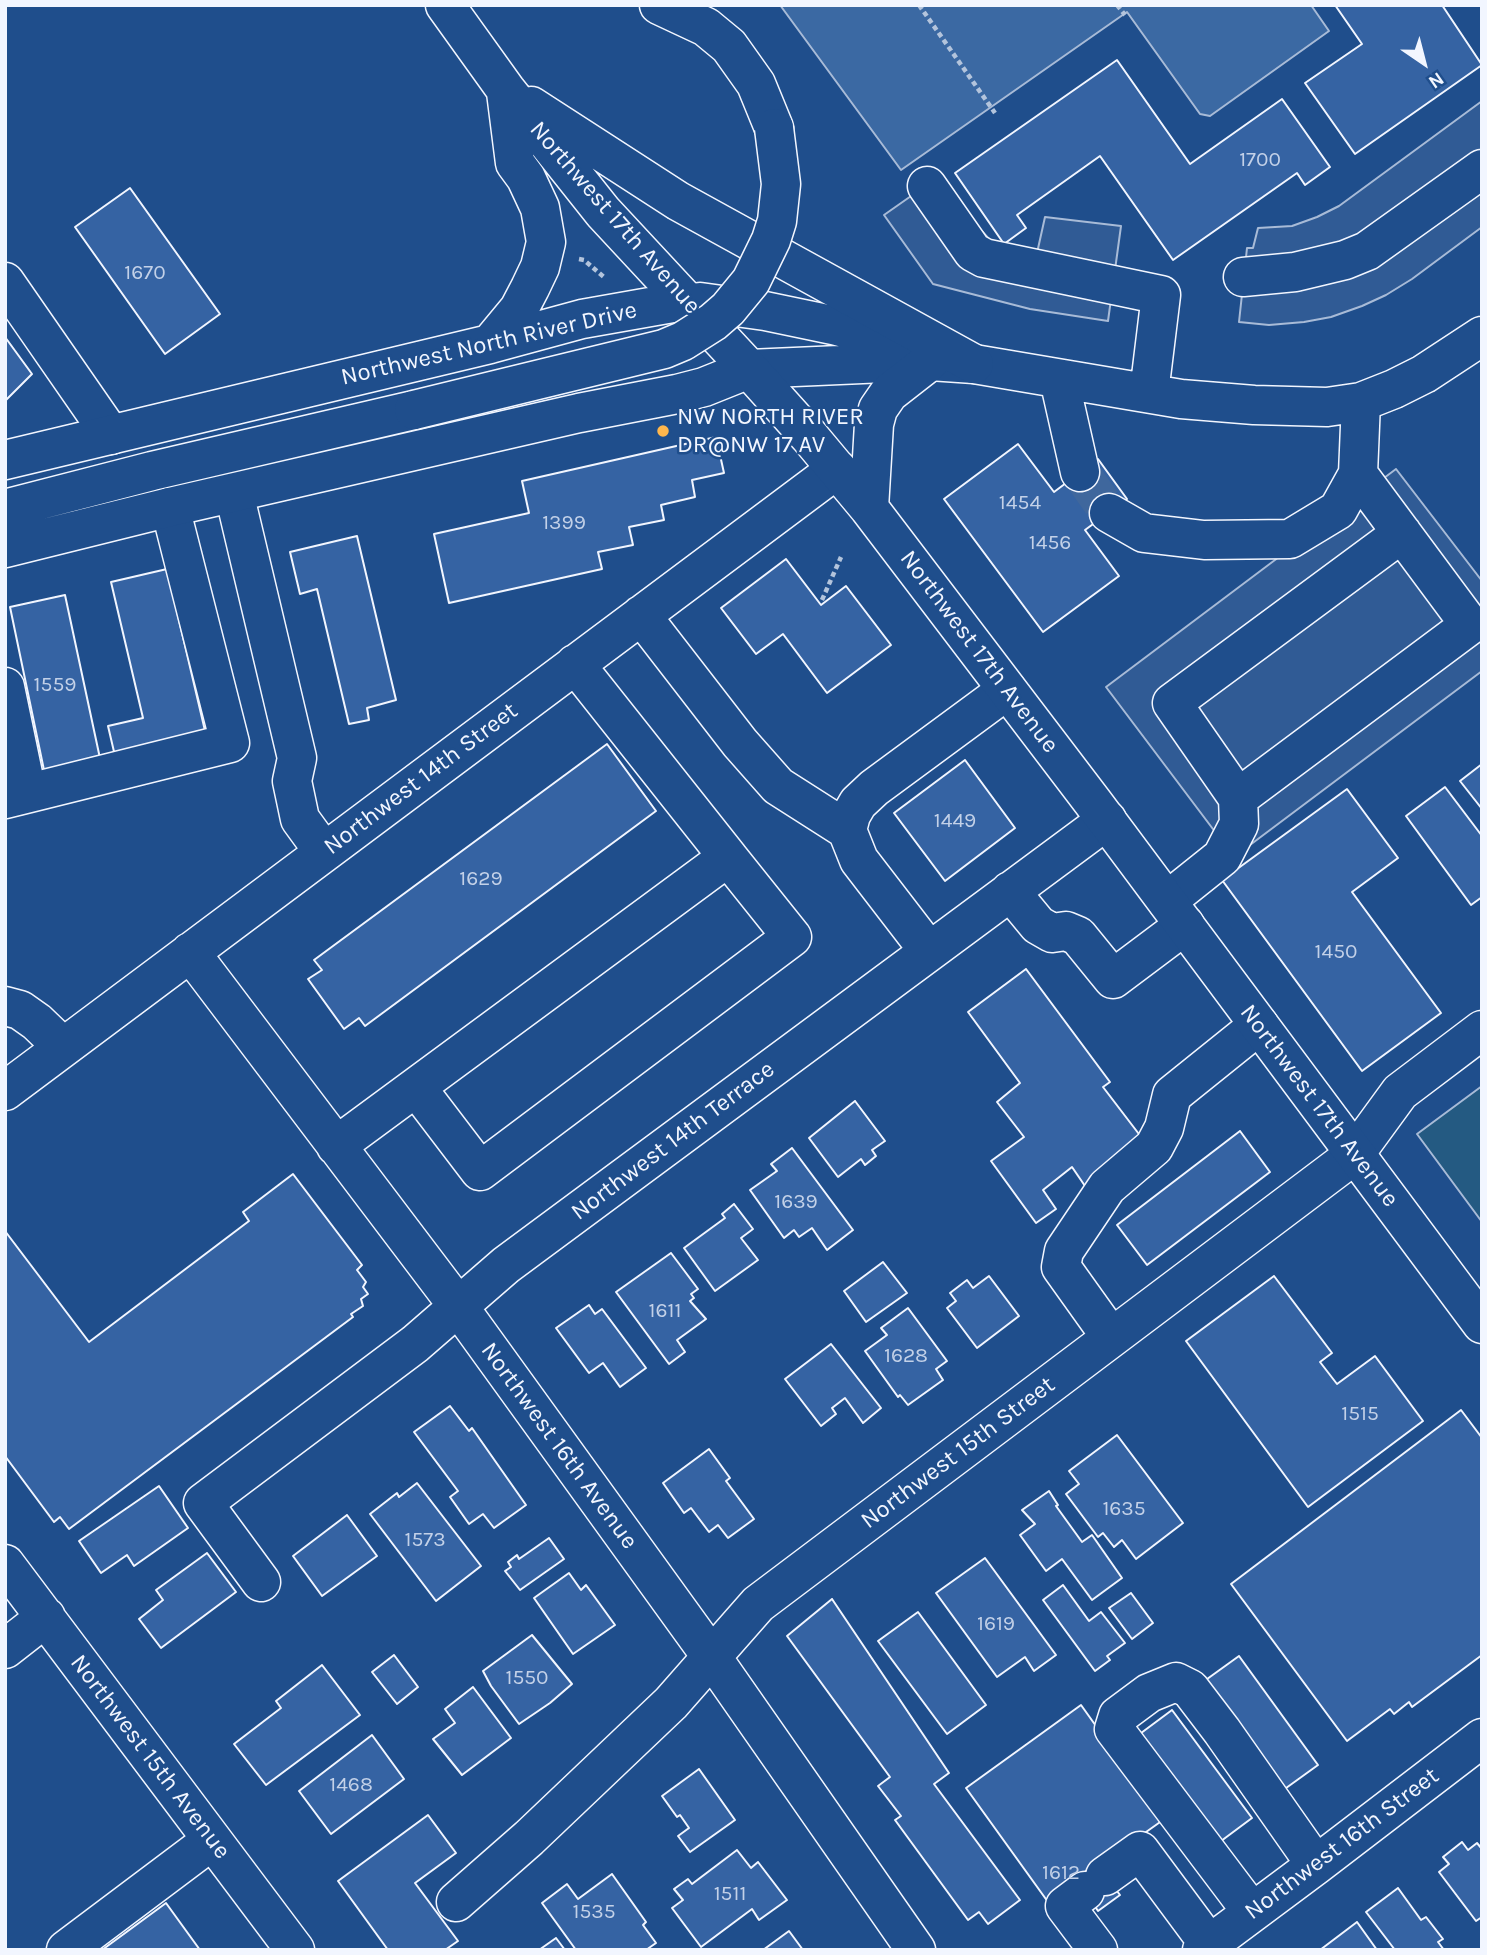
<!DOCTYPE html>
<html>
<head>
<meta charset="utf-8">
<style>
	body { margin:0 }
	#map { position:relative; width:1487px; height:1955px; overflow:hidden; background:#1f4e8c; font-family:Karla,sans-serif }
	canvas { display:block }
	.frame { position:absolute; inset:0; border:7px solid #f2f6ff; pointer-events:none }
	.north { position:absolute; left:1389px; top:28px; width:70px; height:70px; -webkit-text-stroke:5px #1f4e8c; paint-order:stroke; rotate:145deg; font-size:19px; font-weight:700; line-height:28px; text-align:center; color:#f2f6ff }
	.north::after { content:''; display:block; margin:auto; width:24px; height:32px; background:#f2f6ff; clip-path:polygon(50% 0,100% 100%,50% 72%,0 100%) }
</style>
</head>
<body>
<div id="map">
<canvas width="1487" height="1955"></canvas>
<div class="frame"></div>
<div class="north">N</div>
</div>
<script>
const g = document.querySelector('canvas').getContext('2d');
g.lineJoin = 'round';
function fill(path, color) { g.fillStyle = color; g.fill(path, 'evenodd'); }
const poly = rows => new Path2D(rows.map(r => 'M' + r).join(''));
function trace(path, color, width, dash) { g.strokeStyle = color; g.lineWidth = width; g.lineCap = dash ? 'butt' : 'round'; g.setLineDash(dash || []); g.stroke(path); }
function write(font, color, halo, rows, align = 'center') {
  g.font = font + ' Karla,sans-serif'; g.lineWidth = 5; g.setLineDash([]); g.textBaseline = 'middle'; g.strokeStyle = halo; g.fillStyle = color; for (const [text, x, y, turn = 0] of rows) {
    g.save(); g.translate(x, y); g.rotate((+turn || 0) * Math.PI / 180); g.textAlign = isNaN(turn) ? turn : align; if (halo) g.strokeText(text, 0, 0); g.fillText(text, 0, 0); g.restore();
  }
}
const green = poly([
	[1482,1086,1482,1222,1417,1134,1482,1086]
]);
const parking = poly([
	[1482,101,1482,227,1412,279,1386,295,1362,306,1331,317,1304,322,1269,325,1239,322,1247,248,1253,248,1258,228,1292,226,1317,217,1339,206,1482,101],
	[941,175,979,228,991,241,1037,253,1045,217,1121,226,1108,321,1030,309,933,284,884,215,941,175],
	[1396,469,1482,581,1482,671,1234,857,1106,687,1396,469]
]);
const water = poly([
	[780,5,1311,5,1329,31,1210,116,1200,114,1127,12,901,170,780,5]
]);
const building = poly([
	[1335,5,1442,5,1482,65,1355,154,1305,83,1362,44,1335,5],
	[1117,60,1190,164,1282,99,1330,167,1305,185,1297,173,1173,260,1100,156,1017,215,1026,228,1004,244,955,173,1117,60],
	[130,188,220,314,165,354,75,227,130,188],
	[5,337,32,374,5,401,5,337],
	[716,437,724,473,692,480,695,497,661,505,664,520,629,527,633,545,598,552,602,569,449,603,434,534,529,513,522,481,716,437],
	[1018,444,1054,492,1098,459,1127,499,1085,530,1119,576,1043,632,944,499,1018,444],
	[357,536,396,700,367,708,369,720,349,724,317,589,300,594,290,552,357,536],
	[786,559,821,605,846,586,891,645,827,693,783,634,756,654,721,608,786,559],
	[167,569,206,735,115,756,108,726,143,718,111,582,167,569],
	[65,595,101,763,45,775,10,607,65,595],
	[607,744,656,811,365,1026,359,1018,344,1029,308,979,322,970,314,960,607,744],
	[965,760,1015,828,945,881,894,813,965,760],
	[1482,764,1482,809,1460,781,1482,764],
	[1445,787,1482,836,1482,897,1471,905,1406,816,1445,787],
	[1347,789,1398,858,1352,892,1441,1013,1362,1071,1222,880,1347,789],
	[1026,969,1110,1082,1103,1087,1145,1142,1085,1186,1072,1167,1043,1190,1056,1209,1036,1223,991,1161,1024,1137,997,1102,1020,1083,968,1012,1026,969],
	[855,1101,885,1141,872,1150,876,1156,865,1165,861,1159,838,1177,809,1138,855,1101],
	[1240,1131,1270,1172,1147,1265,1117,1225,1240,1131],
	[792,1148,853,1230,827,1250,812,1228,799,1237,794,1230,784,1238,750,1190,777,1171,771,1164,792,1148],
	[293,1174,362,1265,357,1270,366,1282,363,1287,368,1294,361,1299,363,1306,351,1314,353,1317,69,1529,60,1517,54,1522,5,1456,5,1231,89,1342,249,1221,243,1212,293,1174],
	[734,1204,753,1229,741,1238,758,1260,715,1291,684,1248,725,1218,722,1214,734,1204],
	[671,1253,698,1289,691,1294,694,1298,690,1301,706,1319,677,1340,685,1352,669,1364,616,1292,671,1253],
	[883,1262,907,1293,866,1322,844,1291,883,1262],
	[989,1276,1019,1316,977,1348,947,1308,956,1301,950,1293,967,1280,973,1288,989,1276],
	[1274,1276,1332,1353,1320,1362,1337,1384,1375,1356,1423,1421,1308,1507,1186,1341,1274,1276],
	[589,1305,595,1314,602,1309,646,1368,620,1387,603,1363,589,1373,556,1328,589,1305],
	[908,1308,947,1361,936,1369,943,1380,908,1405,900,1395,898,1397,865,1351,887,1335,881,1328,908,1308],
	[831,1344,881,1408,863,1423,845,1398,832,1408,836,1414,821,1426,785,1379,831,1344],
	[450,1406,469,1431,472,1428,526,1505,494,1528,483,1514,469,1524,450,1497,458,1491,414,1432,450,1406],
	[1461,1410,1482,1438,1482,1655,1412,1707,1409,1702,1394,1714,1390,1709,1347,1741,1231,1584,1461,1410],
	[1117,1435,1183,1523,1136,1559,1122,1540,1114,1547,1103,1533,1098,1537,1066,1494,1079,1484,1069,1471,1117,1435],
	[709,1449,730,1478,726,1481,754,1519,728,1538,718,1525,709,1532,691,1508,684,1513,663,1483,709,1449],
	[417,1483,481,1566,436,1601,370,1514,397,1493,399,1497,417,1483],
	[159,1486,188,1528,134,1566,127,1555,101,1573,79,1541,159,1486],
	[1049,1491,1058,1505,1056,1506,1082,1542,1092,1535,1122,1578,1092,1600,1062,1559,1046,1571,1020,1535,1035,1524,1022,1510,1049,1491],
	[347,1515,377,1556,322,1596,293,1556,347,1515],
	[549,1538,564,1559,520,1590,505,1571,511,1567,508,1562,517,1555,519,1559,549,1538],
	[207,1553,236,1592,161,1648,139,1619,163,1600,156,1590,207,1553],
	[985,1558,1056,1655,1034,1671,1025,1657,997,1677,936,1593,985,1558],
	[569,1573,581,1590,586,1585,615,1625,573,1654,534,1598,569,1573],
	[1063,1585,1089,1621,1101,1612,1125,1643,1107,1656,1110,1660,1095,1671,1043,1600,1063,1585],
	[1131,1593,1153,1623,1132,1639,1109,1608,1131,1593],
	[832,1599,949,1773,934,1784,1020,1900,988,1924,979,1912,968,1920,895,1820,901,1816,878,1786,890,1777,787,1636,832,1599],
	[918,1612,986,1705,947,1734,878,1641,918,1612],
	[532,1635,572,1684,550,1703,519,1724,491,1686,483,1671,532,1635],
	[394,1655,418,1687,397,1704,372,1672,394,1655],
	[1239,1656,1318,1765,1275,1796,1196,1687,1239,1656],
	[322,1665,360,1715,266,1785,234,1744,281,1708,276,1701,322,1665],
	[473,1687,511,1738,462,1775,433,1739,455,1723,445,1709,473,1687],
	[1081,1705,1163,1820,1098,1866,1120,1895,1098,1911,1085,1891,1048,1902,966,1788,1081,1705],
	[1172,1710,1252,1818,1209,1850,1129,1742,1172,1710],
	[372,1735,404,1779,331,1834,299,1791,372,1735],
	[699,1769,735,1820,690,1852,678,1836,689,1828,680,1815,677,1817,662,1796,699,1769],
	[428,1815,456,1853,415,1883,458,1941,445,1950,388,1950,338,1881,428,1815],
	[1462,1842,1468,1850,1477,1843,1482,1849,1482,1917,1476,1921,1439,1872,1449,1864,1443,1857,1462,1842],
	[737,1850,751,1868,758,1862,787,1900,759,1920,752,1909,701,1947,672,1908,683,1900,674,1889,688,1879,692,1884,737,1850],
	[612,1874,646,1922,643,1925,656,1943,646,1950,576,1950,542,1903,567,1884,578,1899,612,1874],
	[1398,1888,1421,1920,1426,1917,1443,1939,1438,1942,1444,1950,1395,1950,1366,1912,1398,1888],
	[166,1903,200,1950,102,1950,166,1903],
	[1357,1922,1377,1950,1320,1950,1357,1922],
	[789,1931,803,1950,763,1950,789,1931],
	[556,1938,565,1950,539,1950,556,1938]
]);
const minorTunnel = poly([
	[1080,472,1109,513]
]);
const path = poly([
	[919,5,995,113],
	[1117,5,1125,15],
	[579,259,584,260,605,278],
	[822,600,841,557]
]);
const minor = poly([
	[927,186,973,252,984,258,1161,295,1149,393],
	[1243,277,1295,272,1345,260,1367,251,1482,169],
	[5,282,111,435],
	[700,302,765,311,837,326,925,351],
	[749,369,930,361,974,364,1181,399,1254,405,1327,407,1361,402,1394,389,1424,374,1482,336],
	[1059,379,1080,472],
	[234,493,297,758,292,781,300,819,324,852],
	[1109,513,1144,533,1204,540,1290,539,1338,510,1358,474,1361,402],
	[641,615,740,743,778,786,847,830],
	[5,687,27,793],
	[1238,798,1470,625,1358,474],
	[5,799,230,743,170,507],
	[1010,891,1038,925,1052,933,1066,931,1078,936,1113,979,1185,925],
	[1167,901,1222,857,1239,824,1238,798,1172,703,1402,533],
	[929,951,859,860,847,830,851,815,858,803,874,788,1007,690],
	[190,952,458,1306,711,1656,916,1950],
	[5,1006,20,1010,37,1022,63,1047],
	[416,1087,480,1171,792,937,728,857],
	[5,1091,837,469],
	[336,1146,728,857,575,664],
	[1111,1337,1061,1267,1064,1251,1107,1187,1154,1147,1164,1128,1172,1095,1259,1025],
	[5,1564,295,1950],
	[261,1582,203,1503,415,1344,506,1265,1107,820],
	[5,1649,46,1617],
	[1105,1876,1140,1851,1209,1944],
	[1085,1891,1065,1906,1098,1950],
	[456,1902,529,1838,671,1703,758,1604,1354,1155,1400,1092,1482,1030],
	[1252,1912,1114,1729,1118,1716,1149,1693,1176,1682,1190,1689,1222,1731,1316,1865],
	[66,1950,211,1841],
	[1202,1950,1316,1865,1482,1738]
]);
const major = poly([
	[445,5,506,90,603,212,749,369,809,436,869,508,1095,805,1482,1324],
	[659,5,706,27,729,46,756,84,774,128],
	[531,106,678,201,974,364],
	[490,344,519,309,530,288,540,267,546,242,540,208,526,178,515,163,506,92],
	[5,460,490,344,582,319,684,301],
	[869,508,874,424,878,409,889,393,930,361],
	[5,509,152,471,414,410],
	[5,548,170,507,579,413,677,394,704,387,749,369]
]);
const majorBridge = poly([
	[414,410,664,349,683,341,713,322,728,309,751,281,771,240,777,221,781,184,774,128]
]);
const markers = [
	[663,431,7,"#ffb74d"]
];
const numberNames = [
	["1700",1260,160],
	["1670",145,273],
	["1454",1020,503],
	["1399",564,523],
	["1456",1050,543],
	["1559",55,685],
	["1449",955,821],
	["1629",481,879],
	["1450",1336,952],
	["1639",796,1202],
	["1611",665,1311],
	["1628",906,1356],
	["1515",1360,1414],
	["1635",1124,1509],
	["1573",425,1540],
	["1619",996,1624],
	["1550",527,1678],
	["1468",351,1785],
	["1612",1061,1873],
	["1511",730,1894],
	["1535",594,1912]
];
const streetNames = [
	["Northwest 17th Avenue",615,218,49],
	["Northwest North River Drive",489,344,-13],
	["Northwest 17th Avenue",979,652,53],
	["Northwest 14th Street",421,779,-37],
	["Northwest 17th Avenue",1319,1106,53],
	["Northwest 14th Terrace",673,1141,-37],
	["Northwest 16th Avenue",559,1446,54],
	["Northwest 15th Street",958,1453,-37],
	["Northwest 15th Avenue",150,1757,53],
	["Northwest 16th Street",1342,1844,-37]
];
const poiNames = [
	["NW NORTH RIVER",677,417],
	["DR@NW 17 AV",677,445]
];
fill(green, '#245a82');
trace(green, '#a8bbd7', 2);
fill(parking, '#305b95');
trace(parking, '#a8bbd7', 2);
fill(water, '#3b69a3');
trace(water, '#a8bbd7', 2);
fill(building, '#3563a3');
trace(building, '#f2f6ff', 2);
trace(minorTunnel, '#3f679d', 38, [38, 19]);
trace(minor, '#f2f6ff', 41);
trace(major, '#f2f6ff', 41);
trace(path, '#b3c4dc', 4.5, [5, 3.5]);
trace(minor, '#1f4e8c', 38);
trace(major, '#1f4e8c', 38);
trace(majorBridge, '#f2f6ff', 41, []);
trace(majorBridge, '#1f4e8c', 38);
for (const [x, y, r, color] of markers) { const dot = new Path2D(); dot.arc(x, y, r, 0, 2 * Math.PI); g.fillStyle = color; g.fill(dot); trace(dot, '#1f4e8c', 2.5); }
write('21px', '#c3d1e8', null, numberNames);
write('24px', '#f2f6ff', '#1f4e8c', streetNames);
write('24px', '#f2f6ff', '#1f4e8c', poiNames, 'left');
</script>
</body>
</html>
